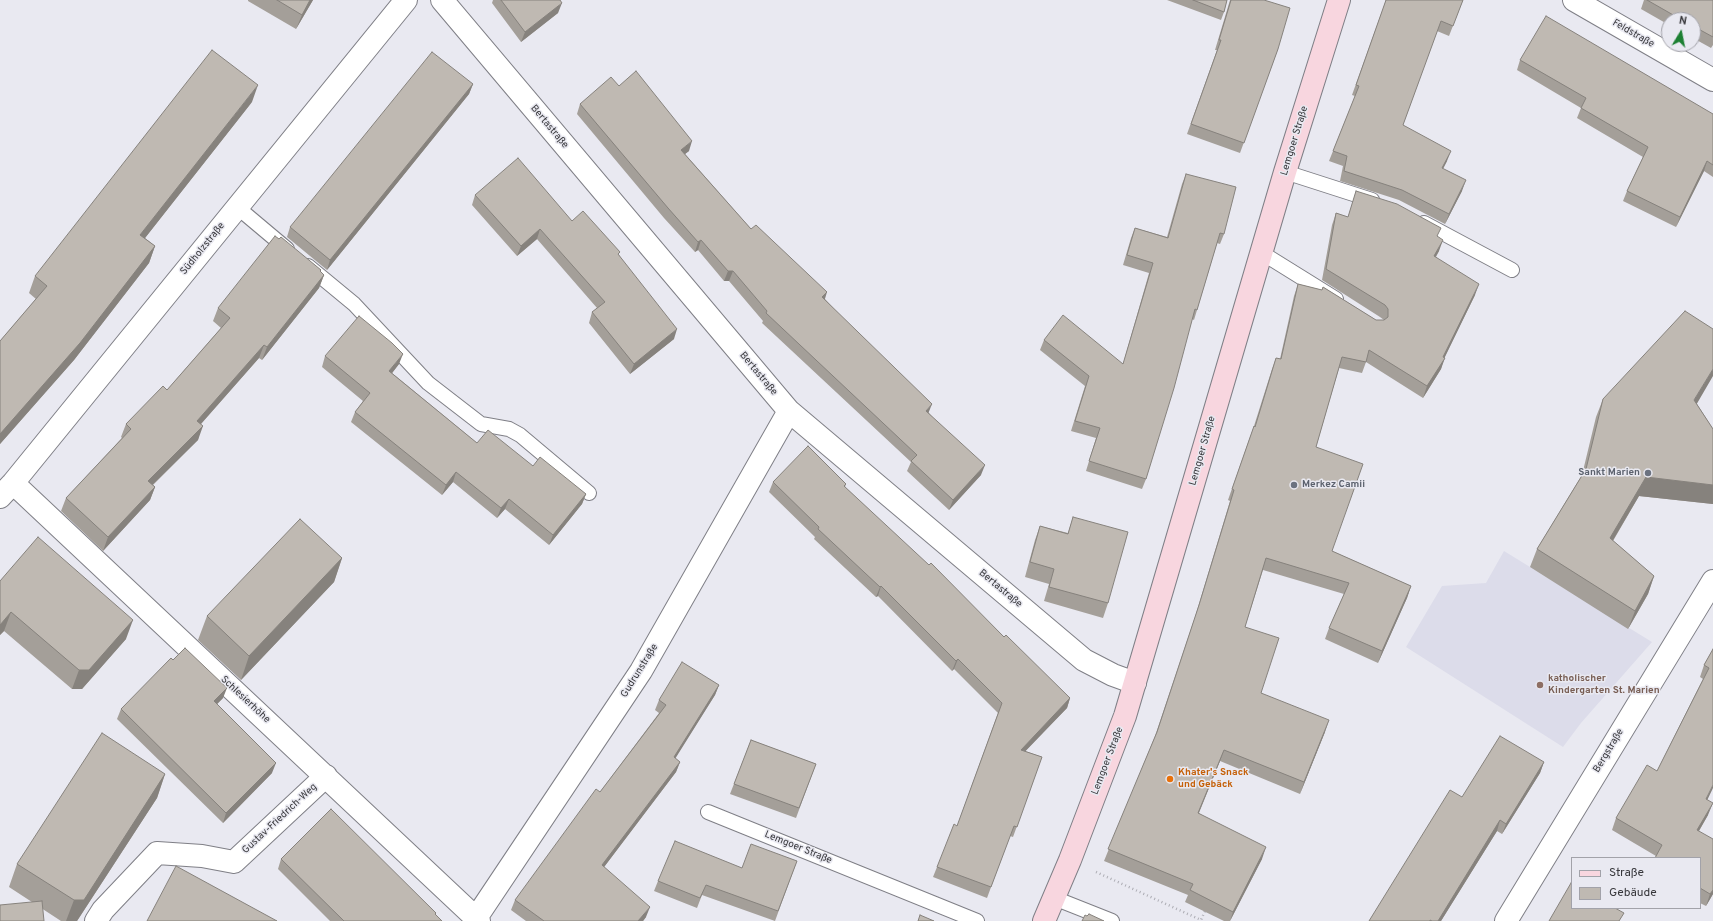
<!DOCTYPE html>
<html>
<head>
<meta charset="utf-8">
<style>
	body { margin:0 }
	#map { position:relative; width:1713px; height:921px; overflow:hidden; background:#e9e9f1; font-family:Overpass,sans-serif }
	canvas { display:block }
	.legend { position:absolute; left:1571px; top:857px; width:130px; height:52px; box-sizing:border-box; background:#e9e9f1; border:1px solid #a2a2a9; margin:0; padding:5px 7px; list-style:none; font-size:12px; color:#38383c }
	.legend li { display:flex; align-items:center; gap:8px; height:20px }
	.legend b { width:20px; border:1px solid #a2a2a9 }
	.north { position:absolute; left:1661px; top:12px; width:40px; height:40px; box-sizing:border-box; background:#e9e9f1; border:1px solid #a2a2a9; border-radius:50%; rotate:10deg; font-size:11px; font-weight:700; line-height:16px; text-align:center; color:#38383c }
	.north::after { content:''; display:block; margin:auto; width:14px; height:18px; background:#1d8033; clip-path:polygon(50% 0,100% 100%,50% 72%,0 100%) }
</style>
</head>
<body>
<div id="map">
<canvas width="1713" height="921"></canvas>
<ul class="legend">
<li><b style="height:5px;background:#f8d6df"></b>Straße</li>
<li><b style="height:11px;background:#bfb9b2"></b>Gebäude</li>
</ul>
<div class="north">N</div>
</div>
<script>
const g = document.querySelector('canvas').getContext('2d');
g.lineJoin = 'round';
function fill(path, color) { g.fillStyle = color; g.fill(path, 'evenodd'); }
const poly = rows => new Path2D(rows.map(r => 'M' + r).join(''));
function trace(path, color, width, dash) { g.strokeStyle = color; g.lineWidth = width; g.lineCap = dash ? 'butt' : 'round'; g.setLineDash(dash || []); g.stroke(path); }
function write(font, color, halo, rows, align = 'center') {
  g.font = font + ' Overpass,sans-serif'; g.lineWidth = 3; g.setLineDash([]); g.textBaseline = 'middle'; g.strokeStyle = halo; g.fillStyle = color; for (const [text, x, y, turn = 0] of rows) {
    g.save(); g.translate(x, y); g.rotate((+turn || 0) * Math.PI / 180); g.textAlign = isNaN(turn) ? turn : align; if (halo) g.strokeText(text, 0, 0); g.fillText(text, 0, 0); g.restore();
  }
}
const built = poly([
	[1504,551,1652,642,1581,723,1563,747,1406,647,1442,586,1486,583]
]);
const path = poly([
	[1096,872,1201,920,1205,911]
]);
const service = poly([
	[1285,172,1372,200],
	[237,207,287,249],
	[1424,223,1512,270],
	[1262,253,1336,299],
	[308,266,354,304,428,383,481,424,509,429,520,435,589,493],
	[708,812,977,921],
	[1054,898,1112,921]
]);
const minor = poly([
	[442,0,789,411,1084,660,1113,675,1135,683],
	[1574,0,1713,80],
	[13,483,479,921],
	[0,497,13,483,406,0],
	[96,921,103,910,157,853,202,856,234,862,326,776],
	[474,921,641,671,789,411],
	[1506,921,1713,581]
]);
const secondary = poly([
	[1044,921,1070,860,1125,716,1285,172,1339,0]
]);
const wall = poly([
	[248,0,313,0,296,29,248,1],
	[493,0,560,0,558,13,521,42,492,3],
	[1167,0,1227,0,1224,12,1221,20],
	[1230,0,1264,0,1278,49,1240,153,1187,134,1217,50,1215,50],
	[1386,0,1463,0,1449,36,1437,31,1403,125,1447,161,1443,169,1462,191,1445,224,1399,200,1340,181,1343,166,1329,161,1355,96,1352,95],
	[1644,0,1713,0,1713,45,1711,48,1693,38,1693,20,1669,20,1669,25,1641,9],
	[1520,60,1713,114,1713,177,1704,171,1676,227,1623,201,1627,191,1643,157,1577,118,1581,108,1517,70],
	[473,84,469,94,327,270,287,237,290,227],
	[619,86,689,151,685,154,751,229,825,299,929,413,981,475,949,510,907,471,911,462,762,323,763,321,729,281,724,281,698,250,695,252,664,218,577,114,580,104],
	[252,102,145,238,155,246,149,263,74,360,0,444,0,341,36,299,29,293,35,276],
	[1186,174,1224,234,1220,244,1217,243,1197,310,1194,320,1192,319,1146,479,1142,489,1086,471,1096,438,1071,431,1085,386,1040,350,1044,340,1123,364,1149,273,1123,265,1131,238,1135,228,1167,237,1182,184],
	[1356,191,1438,236,1439,251,1436,257,1475,295,1444,358,1441,369,1423,398,1366,362,1362,373,1339,368,1316,447,1332,551,1411,586,1407,598,1378,663,1325,639,1329,628,1344,594,1263,570,1245,627,1261,693,1325,732,1300,794,1220,761,1199,813,1262,859,1230,921,1224,921,1185,902,1188,895,1104,861,1155,736,1195,617,1230,501,1228,500,1250,437,1254,426,1272,369,1276,358,1280,359,1294,296,1298,284,1322,290,1323,287,1376,320,1384,320,1380,317,1322,280,1332,225,1336,213,1348,217],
	[475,195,572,221,619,255,674,339,630,374,589,323,592,312,597,308,537,239,517,256,472,205],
	[321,270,320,272,324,275,319,288,262,360,259,358,201,424,198,440,153,485,155,487,150,500,103,551,61,511,66,498,122,438,121,437,126,424,167,390,221,328,213,321,218,308],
	[325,356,399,364,392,373,477,443,533,466,586,494,582,504,549,545,505,509,497,518,453,482,442,495,351,422,355,412,363,401,322,367],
	[1603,399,1697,404,1713,429,1713,504,1639,496,1613,541,1654,576,1648,594,1628,629,1530,567,1537,549,1582,475,1596,417],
	[773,482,846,484,845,487,1004,637,1070,698,1067,708,1025,751,1042,757,1013,837,1010,836,987,898,933,877,937,867,957,826,998,713,954,669,952,671,878,596,876,597,814,539,815,537,769,492],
	[1073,517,1108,603,1103,618,1044,601,1049,584,1025,577,1035,540,1040,526,1068,533],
	[342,558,334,582,241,680,198,640,207,616],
	[0,581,126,639,82,689,72,689,4,631,0,635],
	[1713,649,1707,800,1708,815,1699,831,1713,894,1706,906,1700,903,1700,858,1656,856,1612,830,1616,818,1657,771,1703,679,1700,677,1704,665],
	[173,660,223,698,217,704,272,773,223,823,117,719,121,709],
	[719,685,715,695,675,758,680,762,676,772,604,867,646,917,643,921,526,921,511,910,515,900,600,792,659,713,655,710,659,700],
	[751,740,816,764,796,818,730,794],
	[1544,762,1540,773,1502,834,1497,831,1441,921,1369,921,1462,797],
	[165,774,157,798,77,921,61,921,9,887,17,864],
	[281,859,436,913,435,915,442,921,330,921,278,869],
	[797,861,775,921,702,895,697,908,654,891,658,881,742,868]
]);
const shadedWall = poly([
	[310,0,313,0,296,29,302,15],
	[562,3,558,13,521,42,525,32],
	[473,84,469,94,327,270,330,260],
	[258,85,252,102,134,252,140,235],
	[692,141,689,151,677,160,681,150],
	[1451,151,1447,161,1438,178,1442,168],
	[1707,161,1704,171,1676,227,1680,217],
	[1466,180,1462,191,1445,224,1449,214],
	[540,229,537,239,517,256,521,246],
	[701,240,698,250,695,252,698,242],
	[1443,240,1439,251,1429,267,1434,256],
	[155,246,149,263,74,360,0,444,0,434],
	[728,271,733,271,729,281,724,281],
	[324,275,319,288,262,360,267,347],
	[1479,284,1475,295,1443,361,1445,358,1441,369,1423,398,1427,386,1443,357],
	[827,292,824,302,822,297],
	[677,329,674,339,630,374,634,364],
	[264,345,259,358,192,434,197,421],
	[403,354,399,364,386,381,389,371],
	[1713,369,1713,376,1688,419,1694,400],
	[932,404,928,414,926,411],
	[203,426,198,440,143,494,148,481],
	[985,465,981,475,949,510,953,500],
	[456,472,453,482,442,495,446,485],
	[1646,477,1713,485,1713,504,1639,496,1603,557,1610,538],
	[155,487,150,500,103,551,108,537],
	[586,494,582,504,549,545,553,535],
	[509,499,505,509,497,518,501,508],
	[342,558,334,582,241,680,249,656],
	[1654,576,1648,594,1628,629,1635,611],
	[881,586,878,596,876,597,880,587],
	[1411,586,1407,598,1378,663,1382,651],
	[11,612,4,631,0,635,0,625],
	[133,620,126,639,82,689,72,689,79,670],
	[958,659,954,669,952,671,956,661],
	[719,685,715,695,670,767,674,757],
	[227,688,223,698,210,711,214,701],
	[1070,698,1067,708,1017,760,1021,750],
	[1329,720,1325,732,1300,794,1304,782],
	[1224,750,1220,761,1194,824,1198,813],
	[680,762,676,772,598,875,602,865],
	[1544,762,1540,773,1502,834,1506,824],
	[276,763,272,773,223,823,226,813],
	[165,774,157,798,77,921,66,921,74,900],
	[1713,785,1713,788,1702,811,1706,799],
	[1713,803,1708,815,1693,841,1697,830],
	[1500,820,1497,831,1441,921,1438,921],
	[1266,847,1262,859,1230,921,1233,912],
	[1713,890,1713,894,1706,906,1710,894],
	[650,907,646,917,643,921,638,921]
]);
const building = poly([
	[277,0,310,0,302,15,277,0],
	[501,0,560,0,562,3,525,32,501,0],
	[1193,0,1227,0,1224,12,1193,0],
	[1231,0,1264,0,1290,8,1278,49,1244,143,1191,124,1221,40,1219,40,1231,0],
	[1386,0,1463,0,1453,26,1441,21,1403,125,1451,151,1442,168,1466,180,1449,214,1402,190,1344,171,1347,156,1333,151,1359,86,1356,85,1386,0],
	[1647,0,1713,0,1713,37,1693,26,1693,20,1682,20,1647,0],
	[1546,16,1713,114,1713,165,1707,161,1680,217,1627,191,1648,147,1581,108,1586,98,1520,60,1546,16],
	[212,50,258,85,140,235,155,246,80,343,0,434,0,341,47,286,35,276,212,50],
	[432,52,473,84,330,260,290,227,432,52],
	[636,71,692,141,681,150,751,229,756,225,827,292,822,297,932,404,926,411,985,465,953,500,911,461,917,455,766,313,767,311,733,271,728,271,701,240,698,242,668,208,580,104,611,77,619,86,636,71],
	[518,158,572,221,583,211,620,252,618,254,677,329,634,364,592,312,605,302,540,229,521,246,475,195,518,158],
	[1186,174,1236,187,1224,234,1220,233,1197,310,1195,309,1174,388,1146,479,1089,461,1100,428,1075,421,1089,376,1044,340,1063,315,1123,364,1153,263,1127,255,1135,228,1168,238,1186,174],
	[1356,191,1397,204,1441,228,1437,236,1443,240,1434,256,1479,284,1443,357,1445,358,1427,386,1369,350,1366,362,1342,357,1316,447,1363,464,1332,551,1411,586,1382,651,1329,628,1349,583,1266,558,1245,627,1279,638,1261,693,1329,720,1304,782,1224,750,1198,813,1266,847,1233,912,1190,890,1193,884,1108,849,1157,732,1199,605,1234,490,1232,489,1254,426,1255,427,1276,358,1281,359,1298,284,1322,290,1323,287,1376,320,1384,320,1388,317,1388,309,1385,305,1326,269,1336,213,1348,217,1356,191],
	[275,236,279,239,281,237,321,270,320,271,324,275,267,347,264,345,197,421,203,426,148,481,155,487,108,537,66,498,131,429,126,424,163,386,167,390,230,318,218,308,275,236],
	[1685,311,1713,329,1713,369,1694,400,1713,429,1713,485,1646,477,1610,538,1654,576,1635,611,1537,549,1586,469,1603,399,1685,311],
	[359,316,392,343,403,354,389,371,477,443,488,430,533,466,540,457,586,494,553,535,509,499,501,508,456,472,446,485,355,412,370,393,325,356,359,316],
	[808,446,846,484,844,486,929,565,931,563,1004,637,1006,635,1070,698,1021,750,1042,757,1017,827,1014,826,991,887,937,867,954,824,957,826,1002,703,958,659,956,661,881,586,880,587,818,529,819,527,773,482,808,446],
	[1073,517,1128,532,1108,603,1049,587,1054,569,1030,562,1040,526,1068,534,1073,517],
	[300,519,342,558,249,656,207,616,300,519],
	[38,537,133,620,89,670,79,670,11,612,0,625,0,581,38,537],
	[185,648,227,688,214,701,276,763,226,813,121,709,171,658,173,660,185,648],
	[1713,649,1713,785,1706,799,1713,803,1697,830,1713,839,1713,890,1710,894,1700,888,1700,858,1655,858,1662,845,1616,818,1647,765,1657,771,1709,668,1704,665,1713,649],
	[682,662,719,685,674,757,680,762,602,865,650,907,638,921,544,921,515,900,596,789,600,792,666,705,659,700,682,662],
	[102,733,165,774,84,900,74,900,17,864,102,733],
	[1500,736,1544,762,1506,824,1500,820,1438,921,1432,921,1430,920,1430,921,1369,921,1450,790,1462,797,1500,736],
	[751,740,816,764,799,808,734,784,751,740],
	[331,809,436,913,435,914,442,921,344,921,281,859,331,809],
	[675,841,742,868,751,844,797,861,778,911,706,885,700,898,658,881,675,841],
	[176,866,277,921,147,921,176,866],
	[1571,883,1572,884,1572,908,1615,908,1624,913,1619,921,1549,921,1571,883],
	[42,901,44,921,0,921,0,905,42,901],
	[1089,914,1104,921,1082,921,1085,915,1087,916,1089,914],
	[920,915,934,921,918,921,920,915]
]);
const markers = [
	[1648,473,4,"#6b7280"],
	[1294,485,4,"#6b7280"],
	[1540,685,4,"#8d6e63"],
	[1170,779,4,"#e8710a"]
];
const streetNames = [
	["Feldstraße",1633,34,30],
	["Bertastraße",549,127,50],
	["Lemgoer Straße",1295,141,-73],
	["Südholzstraße",203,249,-51],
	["Bertastraße",758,374,50],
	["Lemgoer Straße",1203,451,-74],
	["Bertastraße",1000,589,40],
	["Gudrunstraße",640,671,-58],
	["Schlesierhöhe",245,700,43],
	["Bergstraße",1609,751,-59],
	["Lemgoer Straße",1108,761,-69],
	["Gustav-Friedrich-Weg",280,819,-43],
	["Lemgoer Straße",798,848,22]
];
const worshipNames = [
	["Sankt Marien",1640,473],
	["Merkez Camii",1302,485,"left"]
];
const educationNames = [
	["katholischer",1548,679],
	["Kindergarten St. Marien",1548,691]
];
const foodNames = [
	["Khater's Snack",1178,773],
	["und Gebäck",1178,785]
];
fill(built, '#dcdcea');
trace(service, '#7f7f86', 16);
trace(minor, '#7f7f86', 24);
trace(secondary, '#7f7f86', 24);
trace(path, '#adadb4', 2.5, [1, 3]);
trace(service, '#fff', 14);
trace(minor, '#fff', 22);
trace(secondary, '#f8d6df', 22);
fill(wall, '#a49f99');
fill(shadedWall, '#86827d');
fill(building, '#bfb9b2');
trace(building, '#86827d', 1);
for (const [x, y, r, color] of markers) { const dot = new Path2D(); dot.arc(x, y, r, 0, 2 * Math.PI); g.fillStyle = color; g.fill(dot); trace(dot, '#e9e9f1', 1.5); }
write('10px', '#38383c', '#e9e9f1', streetNames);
write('bold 10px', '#5b616d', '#e9e9f1', worshipNames, 'right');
write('bold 10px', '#785e54', '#e9e9f1', educationNames, 'left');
write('bold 10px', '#c56008', '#e9e9f1', foodNames, 'left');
</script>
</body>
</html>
